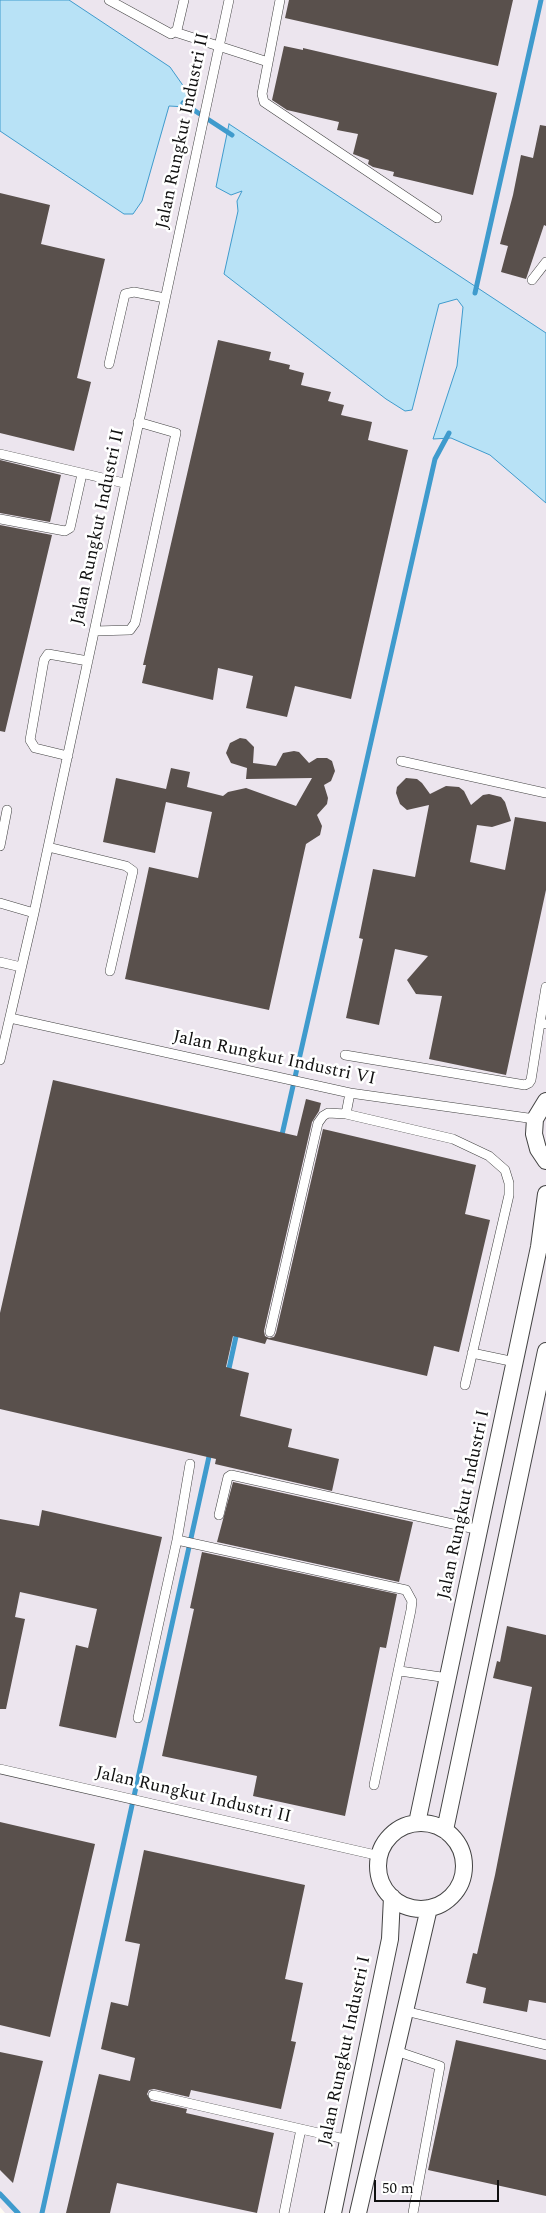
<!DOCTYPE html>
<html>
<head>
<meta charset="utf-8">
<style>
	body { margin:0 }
	#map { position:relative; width:546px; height:2213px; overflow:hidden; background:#fffcf3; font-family:Spectral,serif }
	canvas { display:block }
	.scale { position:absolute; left:374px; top:2180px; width:125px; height:22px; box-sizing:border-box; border:2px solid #101010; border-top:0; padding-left:6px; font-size:15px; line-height:18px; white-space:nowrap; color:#101010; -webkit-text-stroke:4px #fff; paint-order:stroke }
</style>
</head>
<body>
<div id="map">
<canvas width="546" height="2213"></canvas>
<div class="scale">50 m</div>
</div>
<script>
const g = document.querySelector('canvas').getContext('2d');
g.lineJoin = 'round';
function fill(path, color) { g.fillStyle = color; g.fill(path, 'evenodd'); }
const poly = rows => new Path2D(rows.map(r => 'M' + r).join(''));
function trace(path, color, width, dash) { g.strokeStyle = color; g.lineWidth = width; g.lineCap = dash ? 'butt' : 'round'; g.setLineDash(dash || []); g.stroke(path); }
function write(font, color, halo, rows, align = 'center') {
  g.font = font + ' Spectral,serif'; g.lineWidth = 5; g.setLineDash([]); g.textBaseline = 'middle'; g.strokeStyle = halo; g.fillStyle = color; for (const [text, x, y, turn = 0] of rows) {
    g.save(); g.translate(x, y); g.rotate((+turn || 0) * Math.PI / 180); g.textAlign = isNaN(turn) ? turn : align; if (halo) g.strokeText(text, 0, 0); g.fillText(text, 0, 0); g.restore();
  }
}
const industrial = poly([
	[0,0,546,0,546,2213,5,2213,0,2207]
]);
const water = poly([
	[0,0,69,0,170,67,189,94,187,107,169,106,142,201,133,214,124,214,0,131,0,0],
	[229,124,546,333,546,503,490,455,451,438,433,439,457,366,463,307,457,299,439,304,412,410,405,411,386,399,224,274,238,211,237,201,242,191,231,195,216,187,229,124]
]);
const stream = poly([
	[183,103,232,135],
	[475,293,541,0],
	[281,1139,435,459,449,433],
	[228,1373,237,1332],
	[0,2194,18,2213],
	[42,2213,210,1452]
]);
const building = poly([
	[289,0,513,0,498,66,285,18],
	[284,46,303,50,303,48,497,93,473,195,393,176,394,172,373,167,368,164,369,160,353,154,358,134,337,130,339,122,287,110,272,100],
	[540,125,546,126,546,226,544,225,526,279,501,272,508,246,500,244,513,195,521,155,533,158],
	[0,193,50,205,41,244,105,259,77,378,91,382,74,451,0,433],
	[218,340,271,352,269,360,290,365,289,369,304,373,301,385,331,392,328,401,344,405,341,415,372,422,368,440,408,450,351,699,295,686,287,717,246,708,253,676,218,668,213,700,142,683,146,665,143,665],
	[0,460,61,475,50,522,0,513],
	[0,525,52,535,5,732,0,731],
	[240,738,246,739,254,747,253,763,276,766,283,753,294,751,299,752,309,763,317,758,327,758,332,761,335,771,331,781,324,785,328,798,327,804,317,815,322,826,320,835,306,844,269,1010,125,979,149,867,198,878,212,812,166,802,155,853,103,842,116,778,166,789,171,768,190,772,187,787,223,796,228,792,246,788,296,806,312,778,246,779,247,768,231,763,226,753,230,743],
	[406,778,417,779,422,783,430,794,446,786,459,787,464,791,471,805,483,795,489,794,501,797,505,802,511,821,492,827,477,825,470,862,505,870,515,817,546,822,546,890,506,1075,429,1059,442,996,416,994,407,980,428,956,395,949,379,1025,346,1018,363,939,359,938,373,869,415,877,429,805,407,810,400,804,396,793,397,787],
	[53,1080,297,1136,306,1099,321,1103,319,1111,312,1122,264,1331,265,1336,269,1338,274,1337,276,1333,323,1129,476,1165,465,1214,490,1220,459,1352,434,1346,427,1376,267,1339,265,1344,233,1336,226,1367,249,1373,240,1416,292,1429,288,1447,339,1459,332,1491,215,1464,216,1459,0,1409,0,1313],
	[233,1482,413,1522,399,1582,217,1542],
	[42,1510,162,1537,116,1738,59,1726,76,1645,88,1648,97,1609,20,1592,15,1617,25,1619,6,1709,0,1709,0,1519,39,1526],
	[202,1552,397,1594,386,1648,380,1647,345,1816,253,1796,257,1776,162,1756,194,1609,190,1608],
	[507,1626,546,1635,546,2003,529,2000,527,2012,483,2003,486,1988,466,1983,473,1953,477,1954,495,1875,532,1687,493,1678,497,1661,500,1662],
	[0,1822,95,1844,50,2037,0,2025],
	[144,1850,305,1885,285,1979,303,1983,291,2041,296,2042,281,2109,191,2090,189,2097,154,2089,149,2090,147,2094,151,2101,187,2109,186,2113,274,2133,257,2213,117,2183,110,2213,66,2213,99,2074,130,2081,135,2058,101,2049,111,2002,128,2006,140,1944,125,1941],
	[456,2040,546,2060,546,2196,428,2170],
	[0,2052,43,2061,13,2183,0,2170]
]);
const lane = poly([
	[109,0,171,34,177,30,184,0],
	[280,0,262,94,264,102,437,218],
	[175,32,268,62],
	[532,280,546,262],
	[109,364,125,294,134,292,165,298],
	[0,454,124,483],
	[0,519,65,531,70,528,82,474],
	[95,631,130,630,135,623,176,433,138,422],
	[68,756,35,748,30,740,44,660,48,654,88,661],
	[401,761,546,793],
	[0,846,7,810],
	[48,847,126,866,133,871,110,971],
	[0,903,34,913],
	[0,962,21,967],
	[10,1018,350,1093,535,1119],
	[546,1024,540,1023,546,987],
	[345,1055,525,1085,529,1083,531,1080,540,1023],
	[0,1060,34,913,229,0],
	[346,1114,350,1093],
	[270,1332,318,1123,323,1116,328,1113,346,1114,453,1139,489,1156,505,1170,509,1183,509,1195,465,1385],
	[472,1353,515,1362],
	[219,1515,228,1477,231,1475,480,1530],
	[177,1540,406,1590,412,1601,411,1610,374,1785],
	[400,1671,448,1678],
	[138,1718,177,1540,190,1464],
	[0,1769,380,1856],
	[405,2011,546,2045],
	[396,2051,440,2066,413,2213],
	[153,2095,349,2140],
	[284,2213,301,2129]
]);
const street = poly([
	[546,1101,535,1119,534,1134,538,1149,546,1161],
	[417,1823,539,1247,546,1194],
	'378 1866a43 43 0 1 1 86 0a43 43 0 1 1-86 0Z',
	[445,1830,546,1351],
	[333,2213,390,1939,392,1897],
	[358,2213,429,1908]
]);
const streetNames = [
	["Jalan Rungkut Industri II",184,131,-78],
	["Jalan Rungkut Industri II",99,527,-78],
	["Jalan Rungkut Industri VI",274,1059,12],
	["Jalan Rungkut Industri I",465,1505,-78],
	["Jalan Rungkut Industri II",193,1796,13],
	["Jalan Rungkut Industri I",346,2051,-78]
];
fill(industrial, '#ece5ee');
fill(water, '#b8e2f6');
trace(water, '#3f9bcd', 1);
trace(stream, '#3f9bcd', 5);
fill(building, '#59504c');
trace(lane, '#434343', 10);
trace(street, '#434343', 18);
trace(lane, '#fff', 9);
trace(street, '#fff', 16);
write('18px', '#101010', '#fff', streetNames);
</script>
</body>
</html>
